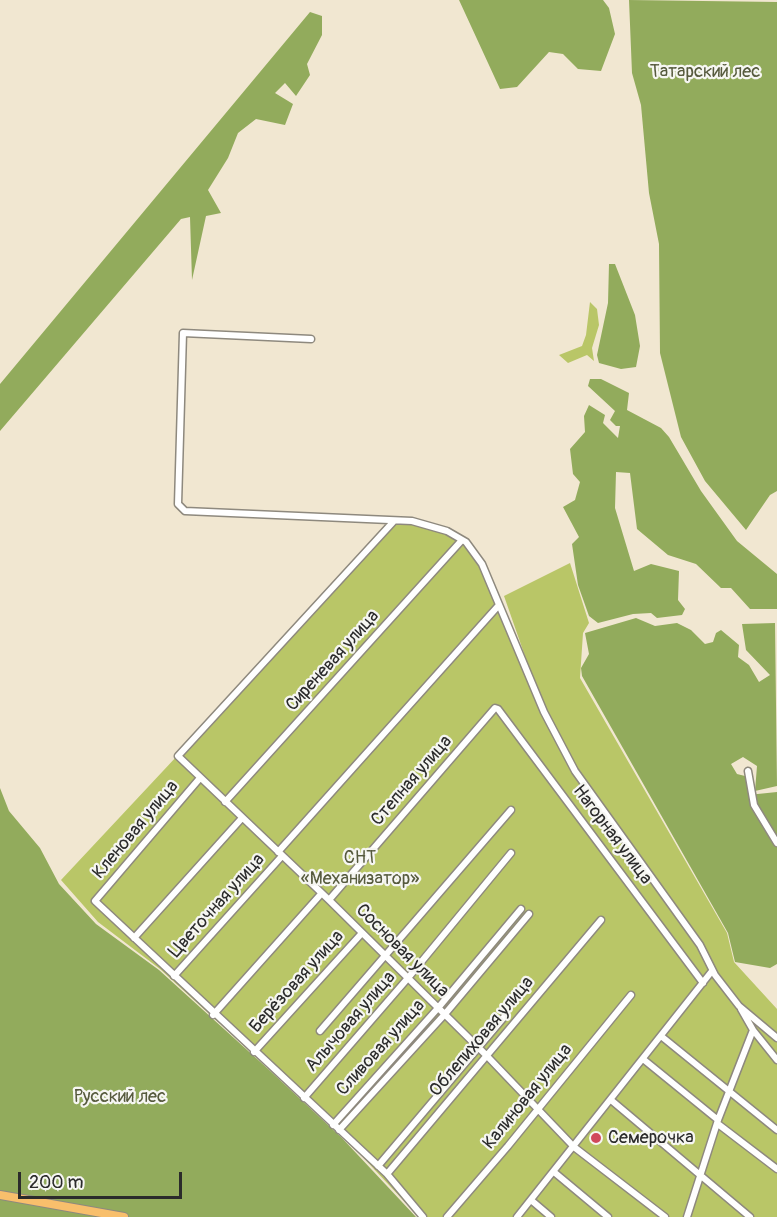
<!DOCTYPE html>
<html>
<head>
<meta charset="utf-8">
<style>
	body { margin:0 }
	#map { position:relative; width:777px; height:1217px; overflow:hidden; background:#f1e7d1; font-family:Pangolin,sans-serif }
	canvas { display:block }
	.scale { position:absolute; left:18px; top:1172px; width:164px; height:27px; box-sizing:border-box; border:3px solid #2b2b2b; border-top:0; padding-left:8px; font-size:18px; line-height:21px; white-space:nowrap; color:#2b2b2b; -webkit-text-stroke:4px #f6f6f2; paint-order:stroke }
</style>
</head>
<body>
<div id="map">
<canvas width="777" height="1217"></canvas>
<div class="scale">200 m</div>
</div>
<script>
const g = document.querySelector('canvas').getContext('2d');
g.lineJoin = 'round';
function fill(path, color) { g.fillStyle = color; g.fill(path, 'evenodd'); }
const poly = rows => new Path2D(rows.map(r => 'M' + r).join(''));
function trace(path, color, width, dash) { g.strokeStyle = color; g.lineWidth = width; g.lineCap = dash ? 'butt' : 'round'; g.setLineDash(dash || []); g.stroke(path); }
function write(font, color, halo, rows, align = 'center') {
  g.font = font + ' Pangolin,sans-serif'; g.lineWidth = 4.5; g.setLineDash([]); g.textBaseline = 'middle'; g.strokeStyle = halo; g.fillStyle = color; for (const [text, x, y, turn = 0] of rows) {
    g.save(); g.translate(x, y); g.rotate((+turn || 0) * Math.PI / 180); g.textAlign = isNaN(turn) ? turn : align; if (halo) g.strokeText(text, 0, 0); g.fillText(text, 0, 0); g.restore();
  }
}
const green = poly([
	[590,302,597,309,599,325,592,348,594,361,587,355,568,363,559,355,582,346,586,335],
	[395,523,418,523,452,535,466,545,477,559,548,724,552,720,533,679,504,596,570,563,589,623,583,633,580,678,727,933,734,962,777,1009,777,1217,419,1217,343,1136,160,969,98,922,61,880]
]);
const forest = poly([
	[459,0,603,0,609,8,615,34,601,71,578,69,563,54,549,52,517,87,500,89],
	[629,0,777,2,777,491,770,495,746,530,705,481,681,437,660,353,659,244,649,193,641,105,632,73],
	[310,12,322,16,322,35,307,64,310,75,296,96,285,83,275,93,293,104,285,125,256,119,238,133,228,158,208,190,221,213,206,216,192,280,190,217,181,219,0,431,0,384],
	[609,264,615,264,635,315,640,346,636,367,621,369,599,363,597,355,608,303],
	[590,379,601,379,629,393,627,410,661,428,669,437,701,491,737,541,777,574,777,609,750,609,731,588,721,588,696,564,668,555,637,529,630,473,616,472,615,508,634,571,651,564,679,571,678,600,685,609,682,615,657,618,651,613,633,614,598,623,589,616,578,585,572,544,579,537,563,507,575,500,580,482,573,474,570,449,585,432,584,416,589,405,605,415,603,423,618,438,620,426,616,426,610,420,615,411,588,386],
	[636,618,655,626,677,623,691,630,705,644,713,642,716,633,721,630,739,645,738,657,749,665,759,682,770,675,746,650,742,624,775,623,777,786,755,791,757,766,743,757,731,764,737,774,749,777,748,795,777,792,777,964,770,968,735,962,728,933,582,676,581,668,589,654,585,633],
	[0,788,9,811,40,848,59,884,96,924,159,970,267,1068,342,1138,416,1217,0,1217]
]);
const minor = poly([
	[311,339,183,333,178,504,185,511,412,521,447,531,466,542,482,564,544,712,575,771,700,945,715,975,739,1006,777,1038],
	[394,521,178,756,329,900,487,1056,574,1147,665,1217],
	[748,771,754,805,777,843],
	[200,778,95,901,387,1174,423,1217],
	[225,802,462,540],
	[278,852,499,605],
	[329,900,495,708,498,709,703,983],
	[134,938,242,818],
	[174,976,282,856],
	[741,1009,753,1030,777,1060],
	[213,1015,321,894],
	[320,1031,511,810],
	[661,1036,777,1130],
	[254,1052,362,933],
	[643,1059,718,1120],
	[304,1098,408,978,511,853],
	[611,1100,750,1217],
	[718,1124,777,1169],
	[333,1125,438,1008,521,909],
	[339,1130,445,1014,529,914],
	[378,1166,505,1016],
	[554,1172,608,1217],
	[387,1174,601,920],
	[531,1200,551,1217],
	[447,1217,508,1146,631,995],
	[517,1217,712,971],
	[687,1217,718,1120,753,1030]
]);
const major = poly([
	[0,1195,124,1217]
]);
const markers = [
	[596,1138,6,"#d1495b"]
];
const parkNames = [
	["Татарский лес",705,72],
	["СНТ",360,858],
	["«Механизатор»",360,879],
	["Русский лес",120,1097]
];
const streetNames = [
	["Сиреневая улица",333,661,-48],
	["Степная улица",412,781,-49],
	["Кленовая улица",136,830,-50],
	["Нагорная улица",612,835,53],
	["Цветочная улица",217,906,-48],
	["Сосновая улица",402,951,45],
	["Берёзовая улица",297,982,-48],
	["Алычовая улица",351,1022,-49],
	["Облепиховая улица",482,1037,-50],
	["Сливовая улица",381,1048,-48],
	["Калиновая улица",528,1097,-51]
];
const poiNames = [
	["Семерочка",608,1138]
];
fill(green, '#b9c667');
fill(forest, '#92ab5c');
trace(minor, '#8e897e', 9);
trace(major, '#8e897e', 10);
trace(minor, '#fff', 6);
trace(major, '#f8bf6c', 8);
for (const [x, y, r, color] of markers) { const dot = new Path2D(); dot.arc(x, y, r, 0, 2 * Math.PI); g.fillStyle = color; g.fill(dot); trace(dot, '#f6f6f2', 2); }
write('18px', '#565a3d', '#f6f6f2', parkNames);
write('18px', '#2b2b2b', '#f6f6f2', streetNames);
write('18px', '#2b2b2b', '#f6f6f2', poiNames, 'left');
</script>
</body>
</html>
